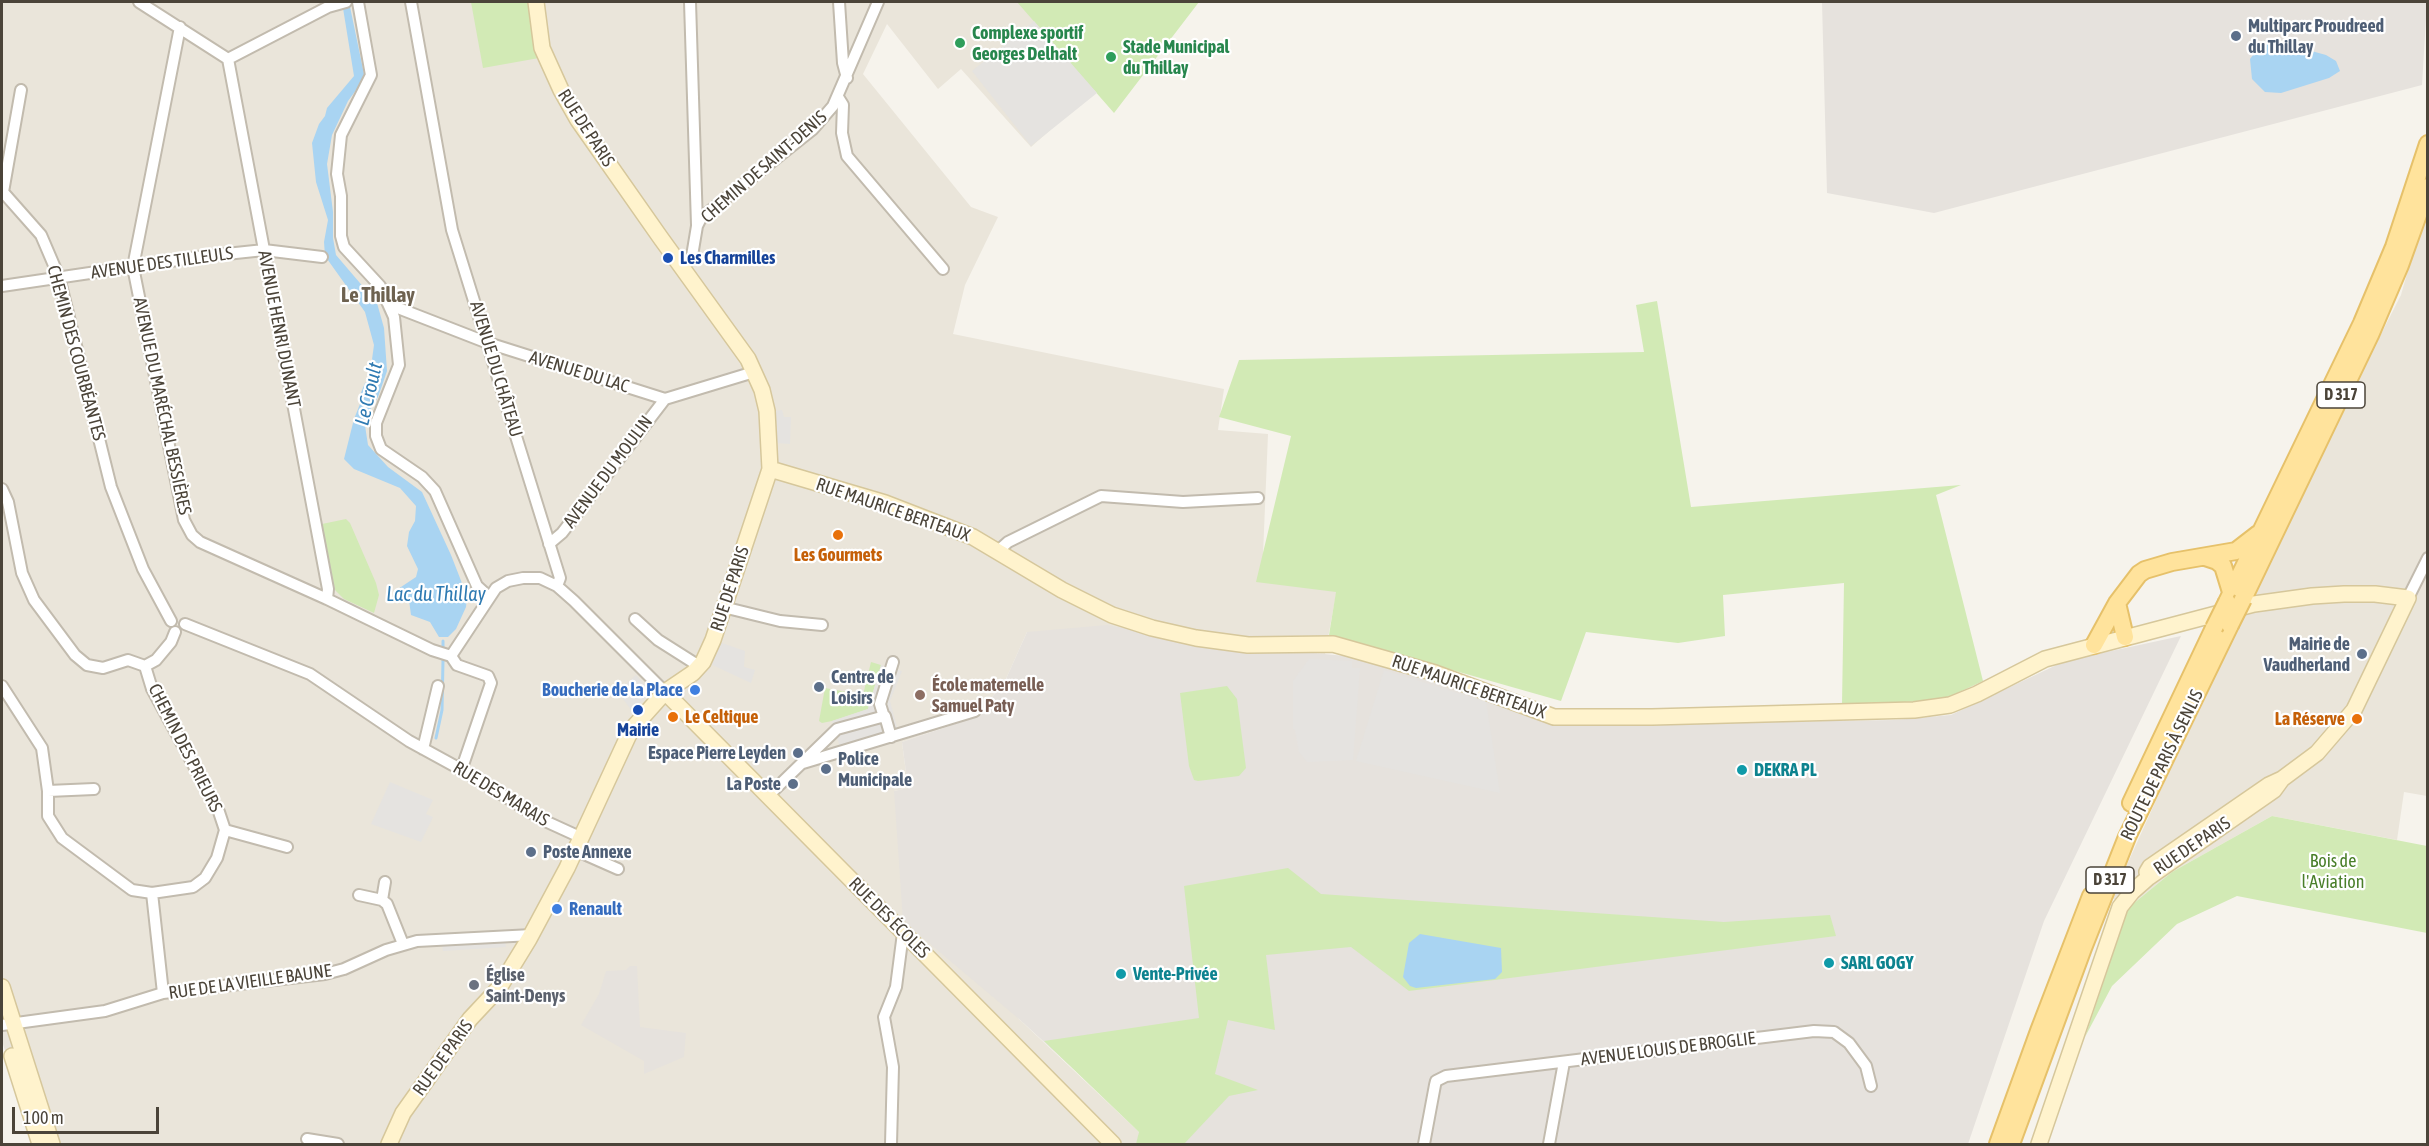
<!DOCTYPE html>
<html>
<head>
<meta charset="utf-8">
<style>
	body { margin:0 }
	#map { position:relative; width:2429px; height:1146px; overflow:hidden; background:#f6f3ec; font-family:"Asap Condensed",sans-serif }
	canvas { display:block }
	.frame { position:absolute; inset:0; border:3px solid #4b4439; pointer-events:none }
	.scale { position:absolute; left:12px; top:1107px; width:147px; height:27px; box-sizing:border-box; border:3px solid #4b4439; border-top:0; padding-left:8px; font-size:18px; line-height:21px; white-space:nowrap; color:#4b4439; -webkit-text-stroke:4px #fff; paint-order:stroke }
</style>
</head>
<body>
<div id="map">
<canvas width="2429" height="1146"></canvas>
<div class="frame"></div>
<div class="scale">100 m</div>
</div>
<script>
const g = document.querySelector('canvas').getContext('2d');
g.lineJoin = 'round';
function fill(path, color) { g.fillStyle = color; g.fill(path, 'evenodd'); }
const poly = rows => new Path2D(rows.map(r => 'M' + r).join(''));
function trace(path, color, width, dash) { g.strokeStyle = color; g.lineWidth = width; g.lineCap = dash ? 'butt' : 'round'; g.setLineDash(dash || []); g.stroke(path); }
function write(font, color, halo, rows, align = 'center') {
  g.font = font + ' "Asap Condensed",sans-serif'; g.lineWidth = 4.5; g.setLineDash([]); g.textBaseline = 'middle'; g.strokeStyle = halo; g.fillStyle = color; for (const [text, x, y, turn = 0] of rows) {
    g.save(); g.translate(x, y); g.rotate((+turn || 0) * Math.PI / 180); g.textAlign = isNaN(turn) ? turn : align; if (halo) g.strokeText(text, 0, 0); g.fillText(text, 0, 0); g.restore();
  }
}
const residential = poly([
	[2,2,1195,2,1031,147,961,69,938,89,887,24,863,74,971,207,998,217,965,285,953,334,1224,389,1218,430,1268,434,1262,579,1338,584,1325,654,1027,632,1005,681,976,717,902,742,908,788,894,791,1019,1019,1139,1132,1137,1144,34,1144,2,1041],
	[2427,203,2427,796,2404,792,2397,840,2272,816,2172,872,2128,908,2112,898,2256,579,2401,295]
]);
const industrial = poly([
	[1822,2,2427,2,2422,85,1934,213,1827,193],
	[1107,625,1191,641,1345,656,1400,671,1558,725,1895,720,1951,715,2065,661,2181,636,2044,921,1968,1144,1136,1144,1139,1132,1126,1117,1019,1019,903,921,894,791,908,788,902,742,976,717,1005,681,1027,632],
	[630,966,637,966,640,1027,686,1033,684,1057,644,1074,644,1061,581,1025,599,994,606,971,626,970]
]);
const green = poly([
	[471,2,527,2,539,58,483,68],
	[1017,2,1199,2,1114,113],
	[1657,301,1691,507,1961,485,1936,495,1983,681,1951,696,1933,701,1842,704,1844,583,1723,595,1725,636,1678,643,1586,632,1561,701,1329,635,1336,592,1256,582,1291,436,1219,417,1239,360,1644,352,1636,305],
	[346,519,350,523,376,583,379,595,374,613,344,599,335,590,322,524],
	[871,662,881,665,868,709,832,721,822,723,819,721,825,688,863,695],
	[1227,686,1237,699,1246,768,1239,776,1198,781,1194,780,1189,766,1180,693],
	[2272,816,2427,846,2427,933,2237,896,2177,924,2112,986,2085,1037,2128,908,2172,872],
	[1288,868,1321,894,1724,922,1830,915,1836,936,1409,991,1351,947,1266,955,1275,1030,1228,1020,1215,1074,1258,1090,1229,1096,1184,1144,1136,1144,1139,1132,1044,1041,1199,1018,1184,886]
]);
const parking = poly([
	[1034,21,1097,93,1031,146,972,71],
	[782,410,784,417,791,417,790,444,776,443,773,411],
	[716,641,745,651,744,667,755,670,751,683,706,662],
	[1309,659,1352,661,1352,668,1360,668,1353,760,1307,762,1299,752,1295,730,1293,729,1293,681],
	[881,665,902,671,890,701,898,731,840,747,832,721,868,709],
	[1384,670,1486,702,1500,793,1356,761],
	[636,675,651,692,632,711,618,692],
	[390,782,433,800,426,814,433,817,421,842,371,824],
	[505,940,506,947,443,951,442,944]
]);
const water = poly([
	[342,2,349,2,364,74,362,82,348,101,332,135,327,164,333,212,333,238,336,255,377,303,384,328,387,371,378,397,364,419,368,445,388,467,422,492,451,555,467,596,466,607,456,629,448,637,439,637,430,622,411,615,409,600,398,589,416,577,418,569,407,546,409,532,415,521,416,506,400,488,354,469,344,459,354,419,362,399,360,395,365,383,369,381,374,345,365,312,325,256,324,242,328,220,316,182,312,143,319,124,325,116,327,108,354,76],
	[2275,41,2326,55,2336,61,2340,71,2329,78,2281,93,2265,92,2252,79,2250,59,2259,47],
	[1420,934,1501,948,1502,972,1495,979,1416,988,1410,986,1403,977,1409,943]
]);
const stream = poly([
	[443,647,443,641],
	[436,738,442,710,443,660]
]);
const street = poly([
	[139,2,228,59],
	[358,2,371,75,341,135,337,174,341,196,341,236,344,247,380,286,394,317,399,365,376,423,376,436,381,449,422,477,435,491,477,586,489,597],
	[411,2,452,230,560,578,557,586],
	[690,2,697,225],
	[839,2,843,63,847,78],
	[180,27,133,267,184,520,192,535,200,542,327,599,432,650,451,656,496,588,508,581,523,578,540,578,557,586,574,601,665,692],
	[228,59,328,589,327,599],
	[228,59,328,7,346,2],
	[21,90,3,192,41,235,59,277,111,487,143,569,171,621],
	[838,97,843,105,842,133,847,156,943,269],
	[683,268,692,256,697,226,701,218,813,129,833,106,878,2],
	[2,286,198,257,264,250,322,257],
	[391,308,398,308,488,343,665,399],
	[2,489,8,502,22,573,34,600,75,655,87,665,103,668,128,660,145,666,152,689,219,812,225,830,217,858,205,878,193,887,152,893,132,890,62,838,48,816,48,791,42,748,2,686],
	[549,544,562,533,665,399,754,372],
	[998,551,1008,542,1101,496,1183,502,1258,498],
	[2408,598,2428,558],
	[723,607,780,621,822,625],
	[635,619,658,640,699,666],
	[185,624,310,674,409,741,462,770,545,821,580,837],
	[451,656,457,665,488,676,491,683,464,762],
	[145,666,156,660,171,642,175,632],
	[884,717,880,704,893,662],
	[423,749,438,686],
	[803,763,975,711],
	[48,791,94,789],
	[768,796,837,729,885,716,891,737],
	[225,830,287,847],
	[575,850,618,869],
	[152,893,163,993],
	[359,895,382,900,387,904,403,944],
	[382,900,385,882],
	[2,1025,105,1011,163,993,325,974,344,969,386,950,417,941,532,935],
	[307,1139,338,1144],
	[891,1144,893,1067,884,1017,896,987,903,933],
	[1424,1144,1435,1085,1436,1081,1446,1076,1814,1031,1834,1032,1849,1043,1866,1066,1871,1086],
	[1549,1144,1564,1062]
]);
const secondary = poly([
	[770,469,885,503,973,537,1062,590,1112,615,1152,628,1196,638,1248,645,1333,644,1435,673,1554,717,1652,717,1914,710,1950,705,1977,694,2045,659,2254,604,2312,596,2344,594,2375,594,2408,598,2354,710,2317,753,2282,779,2274,790,2149,877,2147,872,2150,867,2269,785,2282,779],
	[665,692,1113,1144],
	[2,987,52,1144],
	[12,1056,40,1144],
	[389,1144,403,1113,470,1019,499,988,529,939,567,868,631,730,665,692,693,673,703,662,713,640,770,469,767,411,762,390,748,359,660,237,578,120,561,90,542,48,536,2],
	[2039,1144,2120,907,2132,892,2149,877]
]);
const primary = poly([
	[2205,557,2217,561,2223,566,2231,592],
	[2243,599,2370,335,2400,265,2428,187],
	[2227,602,2362,323,2394,247,2428,144],
	[2117,603,2125,637],
	[2094,645,2117,603,2139,574,2145,570,2172,562,2236,551,2258,534],
	[2131,803,2214,628],
	[1998,1144,2039,1031,2091,896],
	[2011,1144,2083,948,2127,837,2230,625]
]);
const primaryBridge = poly([
	[2230,625,2243,599],
	[2214,628,2227,602]
]);
const markers = [
	[2236,36,6,"#5c6f8a"],
	[960,43,6,"#2e9e5b"],
	[1111,57,6,"#2e9e5b"],
	[668,258,6,"#1a4fb4"],
	[838,535,6,"#e8710a"],
	[2362,654,6,"#5c6f8a"],
	[819,687,6,"#5c6f8a"],
	[695,690,6,"#3f7fe0"],
	[920,695,6,"#8d6e63"],
	[638,710,6,"#1a4fb4"],
	[673,717,6,"#e8710a"],
	[2357,719,6,"#e8710a"],
	[798,753,6,"#5c6f8a"],
	[826,769,6,"#5c6f8a"],
	[1742,770,6,"#0f9aa8"],
	[793,784,6,"#5c6f8a"],
	[531,852,6,"#5c6f8a"],
	[557,909,6,"#3f7fe0"],
	[1829,963,6,"#0f9aa8"],
	[1121,974,6,"#0f9aa8"],
	[474,985,6,"#6b7280"]
];
const shields = [
	[2341,395,48],
	[2110,880,48]
];
const shieldNames = [
	["D 317",2341,395],
	["D 317",2110,880]
];
const serviceNames = [
	["Multiparc Proudreed",2248,26],
	["du Thillay",2248,47],
	["Mairie de",2350,644,"right"],
	["Vaudherland",2350,665,"right"],
	["Centre de",831,677],
	["Loisirs",831,698],
	["Espace Pierre Leyden",786,753,"right"],
	["Police",838,759],
	["Municipale",838,780],
	["La Poste",781,784,"right"],
	["Poste Annexe",543,852]
];
const leisureNames = [
	["Complexe sportif",972,33],
	["Georges Delhalt",972,54],
	["Stade Municipal",1123,47],
	["du Thillay",1123,68]
];
const streetNames = [
	["RUE DE PARIS",586,128,57],
	["CHEMIN DE SAINT-DENIS",764,167,-41],
	["AVENUE DES TILLEULS",162,263,-8],
	["AVENUE HENRI DUNANT",279,329,79],
	["CHEMIN DES COURBÉANTES",76,353,75],
	["AVENUE DU CHÂTEAU",496,369,73],
	["AVENUE DU LAC",579,372,17],
	["AVENUE DU MARÉCHAL BESSIÈRES",162,406,78],
	["AVENUE DU MOULIN",608,472,-53],
	["RUE MAURICE BERTEAUX",893,510,19],
	["RUE DE PARIS",730,589,-72],
	["RUE MAURICE BERTEAUX",1469,687,19],
	["CHEMIN DES PRIEURS",185,748,63],
	["ROUTE DE PARIS À SENLIS",2162,765,-64],
	["RUE DES MARAIS",501,794,31],
	["RUE DE PARIS",2192,846,-34],
	["RUE DES ÉCOLES",889,918,45],
	["RUE DE LA VIEILLE BAUNE",250,982,-8],
	["AVENUE LOUIS DE BROGLIE",1668,1049,-7],
	["RUE DE PARIS",443,1058,-54]
];
const transitNames = [
	["Les Charmilles",680,258],
	["Mairie",638,730,"center"]
];
const foodNames = [
	["Les Gourmets",838,555],
	["Le Celtique",685,717,"left"],
	["La Réserve",2345,719,"right"]
];
const educationNames = [
	["École maternelle",932,685],
	["Samuel Paty",932,706]
];
const shopNames = [
	["Boucherie de la Place",683,690],
	["Renault",569,909,"left"]
];
const cultureNames = [
	["DEKRA PL",1754,770],
	["SARL GOGY",1841,963],
	["Vente-Privée",1133,974]
];
const parkNames = [
	["Bois de",2333,861],
	["l'Aviation",2333,882]
];
const worshipNames = [
	["Église",486,975],
	["Saint-Denys",486,996]
];
const waterNames = [
	["Le Croult",369,394,-77],
	["Lac du Thillay",436,595]
];
const quarterNames = [
	["Le Thillay",378,295]
];
fill(residential, '#eae5da');
fill(industrial, '#e6e2dd');
fill(green, '#d2eab5');
fill(parking, '#e5e3e0');
fill(water, '#a9d4f2');
trace(stream, '#a9d4f2', 3);
trace(street, '#c2bbae', 14);
trace(secondary, '#d6c79b', 18);
trace(primary, '#e6c16a', 20);
trace(street, '#fff', 10);
trace(secondary, '#fff3cd', 15);
trace(primary, '#ffe39c', 16);
trace(primaryBridge, '#e6c16a', 20, []);
trace(primaryBridge, '#ffe39c', 16);
for (const [x, y, r, color] of markers) { const dot = new Path2D(); dot.arc(x, y, r, 0, 2 * Math.PI); g.fillStyle = color; g.fill(dot); trace(dot, '#fff', 2); }
for (const [x, y, w] of shields) { const box = new Path2D(); box.roundRect(x - w / 2, y - 13, w, 26, 4.5); g.fillStyle = '#fff'; g.fill(box); trace(box, '#4b4439', 1.5); }
write('bold 16px', '#4b4439', null, shieldNames);
write('bold 18px', '#4e5e75', '#fff', serviceNames, 'left');
write('bold 18px', '#27864d', '#fff', leisureNames, 'left');
write('18px', '#4b4439', '#fff', streetNames);
write('bold 18px', '#164399', '#fff', transitNames, 'left');
write('bold 18px', '#c56008', '#fff', foodNames);
write('bold 18px', '#785e54', '#fff', educationNames, 'left');
write('bold 18px', '#366cbe', '#fff', shopNames, 'right');
write('bold 18px', '#0d838f', '#fff', cultureNames, 'left');
write('18px', '#4a7f2a', '#fff', parkNames);
write('bold 18px', '#5b616d', '#fff', worshipNames, 'left');
write('italic 20px', '#2e7ab2', '#fff', waterNames);
write('bold 21px', '#6e6250', '#fff', quarterNames);
</script>
</body>
</html>
